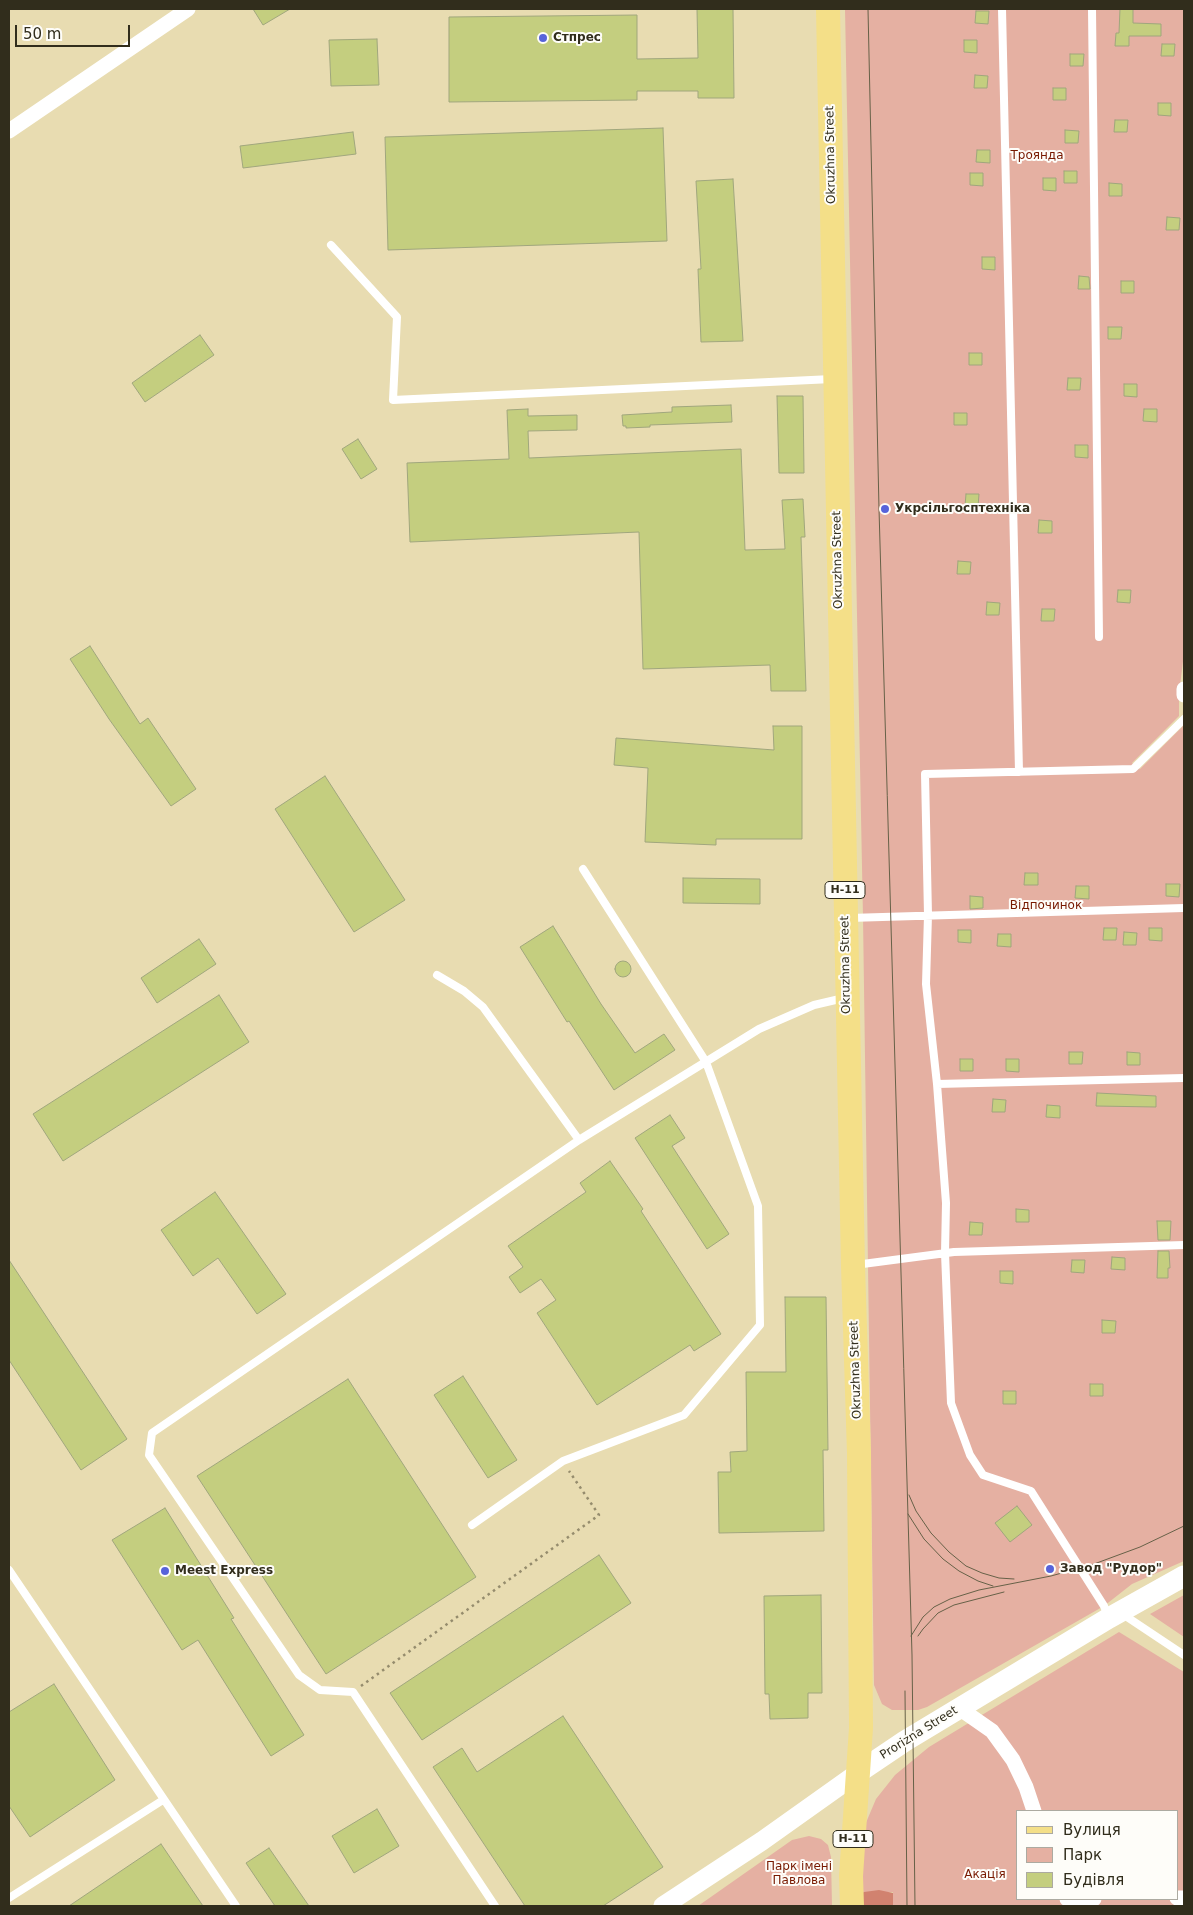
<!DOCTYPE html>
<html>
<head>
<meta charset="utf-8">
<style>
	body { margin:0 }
	#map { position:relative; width:1193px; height:1915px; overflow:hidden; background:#e8dcb1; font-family:"DejaVu Sans",sans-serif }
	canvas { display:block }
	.frame { position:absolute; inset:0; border:10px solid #312d1c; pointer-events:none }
	.legend { position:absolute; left:1016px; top:1810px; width:162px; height:90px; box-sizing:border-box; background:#fefdf9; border:1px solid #acaaa1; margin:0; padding:6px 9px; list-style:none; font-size:15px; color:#312d1c }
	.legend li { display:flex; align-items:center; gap:10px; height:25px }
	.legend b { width:25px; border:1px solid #acaaa1 }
	.scale { position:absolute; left:15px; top:25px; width:115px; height:22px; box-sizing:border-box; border:2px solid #312d1c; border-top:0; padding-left:6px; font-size:15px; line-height:18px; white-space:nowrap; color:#312d1c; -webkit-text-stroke:4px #fefdf9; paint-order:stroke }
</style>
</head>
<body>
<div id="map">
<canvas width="1193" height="1915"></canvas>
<div class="frame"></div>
<ul class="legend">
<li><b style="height:6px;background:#f4df88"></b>Вулиця</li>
<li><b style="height:14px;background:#e5b0a2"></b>Парк</li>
<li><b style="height:14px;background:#c4ce7f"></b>Будівля</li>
</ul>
<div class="scale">50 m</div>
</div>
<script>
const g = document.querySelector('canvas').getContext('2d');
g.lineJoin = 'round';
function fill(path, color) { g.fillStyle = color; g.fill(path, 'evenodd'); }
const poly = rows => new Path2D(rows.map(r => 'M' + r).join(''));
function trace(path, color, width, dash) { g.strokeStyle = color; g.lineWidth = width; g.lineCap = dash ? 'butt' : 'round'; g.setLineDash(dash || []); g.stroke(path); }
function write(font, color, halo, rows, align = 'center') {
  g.font = font + ' "DejaVu Sans",sans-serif'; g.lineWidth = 4; g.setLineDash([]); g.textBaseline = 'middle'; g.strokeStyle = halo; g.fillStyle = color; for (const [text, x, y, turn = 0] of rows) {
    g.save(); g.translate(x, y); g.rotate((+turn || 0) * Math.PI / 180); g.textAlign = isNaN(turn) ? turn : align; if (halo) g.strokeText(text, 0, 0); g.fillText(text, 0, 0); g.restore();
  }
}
const green = poly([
	[845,9,1184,9,1184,653,1179,694,1179,716,1132,763,1140,769,1184,725,1184,1561,1132,1584,1104,1606,927,1707,918,1710,892,1710,882,1704,874,1685,863,917],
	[1184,1595,1184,1637,1150,1614],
	[1119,1632,1184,1672,1184,1906,893,1906,893,1892,860,1894,865,1825,876,1799,895,1775,929,1747],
	[1017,1811,1177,1811,1177,1899,1017,1899],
	[809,1836,821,1839,828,1845,831,1857,832,1906,698,1906,792,1840]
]);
const forest = poly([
	[879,1890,893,1893,893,1906,861,1906,860,1894,864,1892]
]);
const building = poly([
	[253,9,290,9,263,25,253,9],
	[697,9,733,9,734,98,698,98,698,91,637,91,637,100,449,102,449,17,637,15,637,59,698,58,697,9],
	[1120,9,1133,9,1133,23,1161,24,1161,36,1129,36,1129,46,1115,46,1116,33,1119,33,1120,9],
	[976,11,989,11,988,24,975,23,976,11],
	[377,39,379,85,331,86,329,40,377,39],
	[964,40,977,40,977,53,964,52,964,40],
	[1162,44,1175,44,1174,56,1161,56,1162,44],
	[1070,54,1084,54,1083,66,1070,66,1070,54],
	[975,75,988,76,987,88,974,88,975,75],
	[1053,88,1066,88,1066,100,1053,100,1053,88],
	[1158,103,1171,103,1171,116,1158,115,1158,103],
	[1115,120,1128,120,1127,132,1114,132,1115,120],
	[663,128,667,241,388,250,385,137,663,128],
	[1065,130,1079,131,1078,143,1065,143,1065,130],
	[353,132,356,154,243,168,240,146,353,132],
	[977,150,990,150,990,163,976,162,977,150],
	[1064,171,1077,171,1077,183,1064,183,1064,171],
	[970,173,983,173,983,186,970,185,970,173],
	[1043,178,1056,178,1056,191,1043,190,1043,178],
	[733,179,743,341,701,342,698,269,701,269,696,181,733,179],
	[1109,183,1122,184,1122,196,1109,196,1109,183],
	[1167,217,1180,218,1179,230,1166,230,1167,217],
	[982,257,995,257,995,270,982,269,982,257],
	[1079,276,1089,277,1090,289,1078,289,1079,276],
	[1121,281,1134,281,1134,293,1121,293,1121,281],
	[1108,327,1122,327,1121,339,1108,339,1108,327],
	[200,335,214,355,145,402,132,383,200,335],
	[969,353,982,353,982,365,969,365,969,353],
	[1068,378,1081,378,1080,390,1067,390,1068,378],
	[1124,384,1137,384,1137,397,1124,396,1124,384],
	[777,396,803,396,804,473,779,473,777,396],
	[731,405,732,422,650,425,650,427,626,428,626,426,623,426,622,415,672,412,672,407,731,405],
	[528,409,528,416,577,415,577,430,528,431,529,458,741,449,745,550,785,549,782,500,803,499,805,537,801,537,806,691,771,691,770,665,643,669,639,532,410,542,407,463,509,459,507,410,528,409],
	[1144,409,1157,409,1157,422,1143,421,1144,409],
	[954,413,967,413,967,425,954,425,954,413],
	[358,439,377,469,361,479,342,449,358,439],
	[1075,445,1088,445,1088,458,1075,457,1075,445],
	[966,494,979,494,978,507,965,506,966,494],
	[1039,520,1052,521,1052,533,1038,533,1039,520],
	[958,561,971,562,970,574,957,574,958,561],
	[1118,590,1131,590,1130,603,1117,602,1118,590],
	[987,602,1000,603,999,615,986,615,987,602],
	[1042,609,1055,609,1054,621,1041,621,1042,609],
	[90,646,140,724,148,718,196,789,171,806,109,719,70,659,90,646],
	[773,726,802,726,802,839,716,839,716,845,645,842,648,768,614,765,616,738,774,750,773,726],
	[325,776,405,900,354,932,275,809,325,776],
	[1025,873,1038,873,1038,885,1024,885,1025,873],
	[683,878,760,879,760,904,683,903,683,878],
	[1166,884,1180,884,1179,897,1166,896,1166,884],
	[1076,886,1089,886,1089,899,1075,898,1076,886],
	[970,896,983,897,983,908,970,909,970,896],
	[553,926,601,1004,635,1053,664,1034,675,1050,614,1090,569,1021,567,1022,520,947,553,926],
	[1104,928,1117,928,1116,940,1103,940,1104,928],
	[1149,928,1162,928,1162,941,1149,940,1149,928],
	[958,930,971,930,971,943,958,942,958,930],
	[1124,932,1137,933,1136,945,1123,945,1124,932],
	[998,934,1011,934,1011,947,997,946,998,934],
	[199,939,216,964,157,1003,141,978,199,939],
	'615 969a8 8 0 1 1 16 0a8 8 0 1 1-16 0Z',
	[219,995,249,1042,63,1161,33,1114,219,995],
	[1069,1052,1083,1052,1082,1064,1069,1064,1069,1052],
	[1127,1052,1140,1053,1140,1065,1127,1065,1127,1052],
	[960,1059,973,1059,973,1071,960,1071,960,1059],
	[1006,1059,1019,1059,1019,1072,1006,1071,1006,1059],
	[1097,1093,1156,1096,1156,1107,1096,1106,1097,1093],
	[993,1099,1006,1100,1005,1112,992,1112,993,1099],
	[1047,1105,1060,1106,1060,1118,1046,1117,1047,1105],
	[670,1115,685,1138,672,1146,729,1234,707,1249,635,1138,670,1115],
	[610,1161,643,1209,641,1211,721,1334,694,1351,690,1345,597,1405,537,1313,556,1300,541,1279,520,1293,509,1277,523,1267,508,1246,586,1192,580,1183,610,1161],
	[215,1192,286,1294,257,1314,218,1258,193,1276,161,1230,215,1192],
	[1016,1209,1029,1210,1029,1222,1016,1222,1016,1209],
	[1157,1221,1171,1221,1170,1240,1158,1240,1157,1221],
	[970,1222,983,1223,982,1235,969,1235,970,1222],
	[1158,1251,1169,1251,1170,1268,1168,1268,1168,1278,1157,1278,1158,1251],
	[1112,1257,1125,1258,1125,1270,1111,1269,1112,1257],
	[9,1260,127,1439,81,1470,9,1360,9,1260],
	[1072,1260,1085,1260,1084,1273,1071,1272,1072,1260],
	[1000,1271,1013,1271,1013,1284,1000,1283,1000,1271],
	[785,1297,826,1297,828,1450,823,1450,824,1531,719,1533,718,1472,731,1472,730,1452,747,1451,746,1372,786,1372,785,1297],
	[1102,1320,1116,1321,1115,1333,1102,1333,1102,1320],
	[463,1376,517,1460,488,1478,434,1395,463,1376],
	[348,1379,476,1577,326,1674,197,1476,348,1379],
	[1090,1384,1103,1384,1103,1396,1090,1396,1090,1384],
	[1003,1391,1016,1391,1016,1404,1003,1404,1003,1391],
	[1017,1506,1032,1525,1010,1542,995,1523,1017,1506],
	[165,1508,234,1618,231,1619,304,1735,271,1756,198,1640,182,1650,112,1540,165,1508],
	[599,1555,631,1603,422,1740,390,1693,599,1555],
	[821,1595,822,1693,808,1693,808,1718,770,1719,769,1694,765,1694,764,1596,821,1595],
	[54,1684,115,1780,30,1837,9,1806,9,1712,54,1684],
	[563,1716,663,1867,603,1906,525,1906,433,1767,462,1748,477,1772,563,1716],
	[377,1809,399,1846,354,1873,332,1836,377,1809],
	[161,1844,203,1906,69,1906,161,1844],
	[269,1848,309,1906,275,1906,246,1863,269,1848]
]);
const path = poly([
	[361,1686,599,1515,569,1471]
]);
const service = poly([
	[1002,9,1019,772],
	[1092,9,1099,637],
	[331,245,397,317,393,400,832,379],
	[849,918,1184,908],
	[437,975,464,991,483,1007,579,1140,759,1029,814,1005,844,998],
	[937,1084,1184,1078],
	[855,1265,954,1252,1184,1245],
	[472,1525,563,1461,684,1415,760,1325,758,1206,706,1062,583,869],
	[9,1570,236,1906],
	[1121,1613,1184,1655],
	[1108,1616,1104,1606,1031,1491,983,1475,970,1455,951,1403,945,1253,946,1203,937,1084,926,984,928,915,925,774,1133,769,1184,719],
	[9,1898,163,1800],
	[495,1906,353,1692,320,1690,299,1675,149,1455,152,1433,579,1140]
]);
const minor = poly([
	[9,131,188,9],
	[1184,689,1184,695],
	[959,1708,992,1731,1013,1760,1026,1787,1034,1811],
	[1177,1898,1184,1898],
	[1067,1899,1094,1899]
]);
const tertiary = poly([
	[663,1906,762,1841,859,1772]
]);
const secondary = poly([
	[859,1772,905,1741,1109,1618,1184,1576]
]);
const primary = poly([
	[828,9,853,1266,859,1453,861,1728,851,1876,852,1906]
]);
const tram = poly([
	[868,9,879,509,912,1655,915,1906],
	[909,1495,916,1511,931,1533,949,1552,966,1566,982,1573,999,1578,1014,1579],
	[908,1514,924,1539,943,1559,959,1571,978,1581,993,1586],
	[911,1636,923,1617,934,1607,950,1599,979,1590,1051,1576,1094,1564,1140,1547,1184,1526],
	[918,1636,923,1629,938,1613,954,1605,1004,1592],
	[905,1691,907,1906]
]);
const markers = [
	[543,38,5,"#5763da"],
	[885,509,5,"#5763da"],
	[1050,1569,5,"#5763da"],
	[165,1571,5,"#5763da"]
];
const shields = [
	[845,890,40],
	[853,1839,40]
];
const shieldNames = [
	["Н-11",845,890],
	["Н-11",853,1839]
];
const poiNames = [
	["Стпрес",553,38],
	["Укрсільгосптехніка",895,509],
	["Завод \"Рудор\"",1060,1569],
	["Meest Express",175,1571]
];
const streetNames = [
	["Okruzhna Street",831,155,-91],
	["Okruzhna Street",838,560,-91],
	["Okruzhna Street",846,965,-91],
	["Okruzhna Street",856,1370,-92],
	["Prorizna Street",919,1733,-32]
];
const parkNames = [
	["Троянда",1037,156],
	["Відпочинок",1046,906],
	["Парк імені",799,1867],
	["Павлова",799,1881],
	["Акація",985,1875]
];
fill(green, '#e5b0a2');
fill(forest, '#d1826f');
fill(building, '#c4ce7f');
trace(building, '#a0a67d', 1);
trace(path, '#958c6d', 2.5, [2.5, 4]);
trace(service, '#fff', 8);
trace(minor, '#fff', 15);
trace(tertiary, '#fff', 19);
trace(secondary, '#fff', 21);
trace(primary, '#f4df88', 24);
trace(tram, '#676148', 1);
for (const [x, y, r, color] of markers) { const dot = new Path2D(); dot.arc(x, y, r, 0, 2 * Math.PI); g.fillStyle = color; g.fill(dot); trace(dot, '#fefdf9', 2); }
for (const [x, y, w] of shields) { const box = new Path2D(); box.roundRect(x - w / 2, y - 8.5, w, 17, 4); g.fillStyle = '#fefdf9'; g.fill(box); trace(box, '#312d1c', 1); }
write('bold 11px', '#312d1c', null, shieldNames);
write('bold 12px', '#312d1c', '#fefdf9', poiNames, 'left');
write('12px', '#312d1c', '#fefdf9', streetNames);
write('12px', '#781900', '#fefdf9', parkNames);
</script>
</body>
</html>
